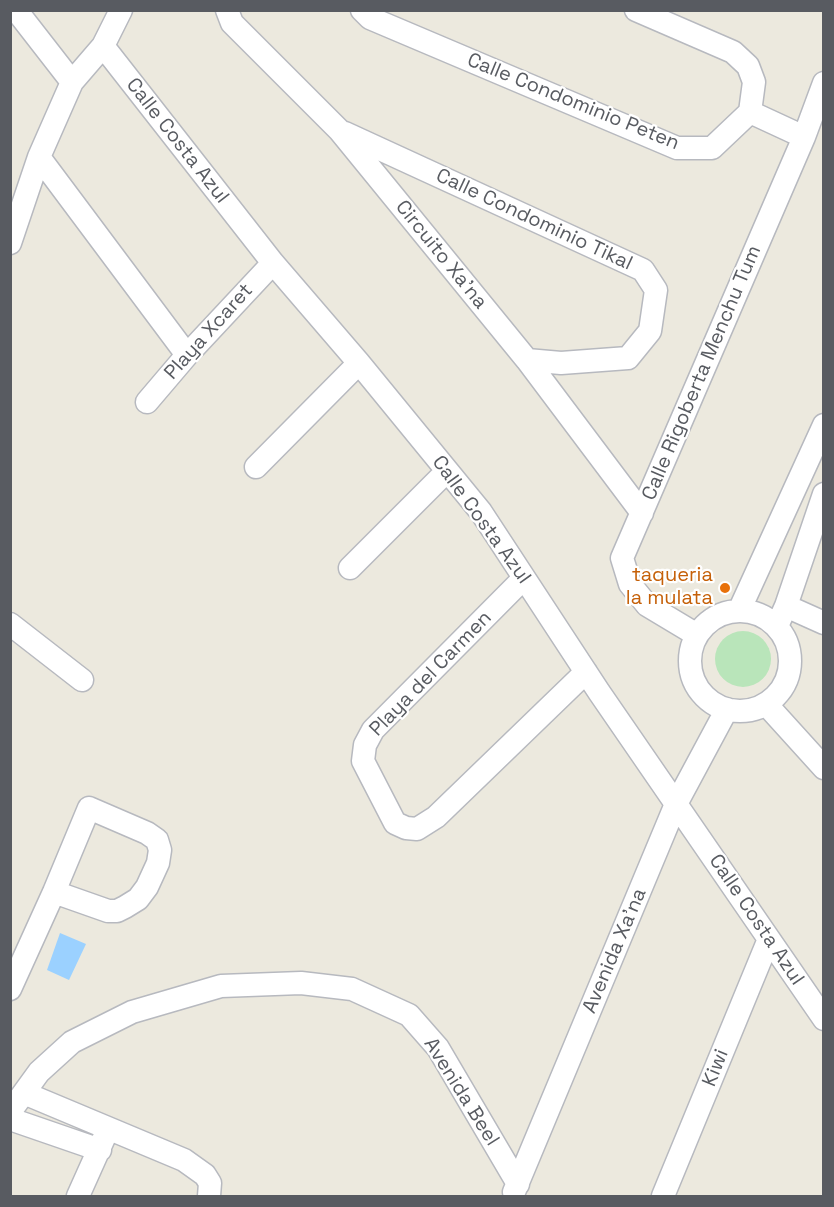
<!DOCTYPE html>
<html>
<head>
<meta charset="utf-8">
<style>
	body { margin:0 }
	#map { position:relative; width:834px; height:1207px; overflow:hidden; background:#ece9de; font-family:"Space Grotesk",sans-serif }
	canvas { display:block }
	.frame { position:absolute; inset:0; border:12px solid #585b61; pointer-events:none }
</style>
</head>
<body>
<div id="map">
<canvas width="834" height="1207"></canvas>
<div class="frame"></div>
</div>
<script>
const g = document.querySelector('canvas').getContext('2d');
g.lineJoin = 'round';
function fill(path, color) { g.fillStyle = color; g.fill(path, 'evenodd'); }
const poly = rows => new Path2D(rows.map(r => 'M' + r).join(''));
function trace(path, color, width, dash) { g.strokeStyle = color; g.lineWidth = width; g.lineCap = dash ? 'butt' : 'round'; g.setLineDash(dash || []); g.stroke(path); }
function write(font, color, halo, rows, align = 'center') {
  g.font = font + ' "Space Grotesk",sans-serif'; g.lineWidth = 4.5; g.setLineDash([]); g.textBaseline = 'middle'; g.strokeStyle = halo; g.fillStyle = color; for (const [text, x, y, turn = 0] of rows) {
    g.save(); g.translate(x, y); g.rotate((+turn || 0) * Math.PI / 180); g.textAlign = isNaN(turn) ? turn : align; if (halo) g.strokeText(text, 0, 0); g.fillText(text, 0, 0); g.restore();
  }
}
const green = poly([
	'715 659a28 28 0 1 1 56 0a28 28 0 1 1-56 0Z'
]);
const water = poly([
	[60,933,86,944,69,980,47,970]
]);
const minor = poly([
	[16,10,72,82],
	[227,10,232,23,340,131,527,360,642,513],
	[362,10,370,18,677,148,712,148,750,112,754,82,748,66,733,52,636,10],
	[103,46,273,263,359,363,481,512,599,692,824,1019],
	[750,112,804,137],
	[345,133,643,270,656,290,650,331,628,358,561,363,527,360],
	[39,157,187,355],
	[10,243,39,157,72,82,103,46,121,10],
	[147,402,187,355,273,263],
	[256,467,359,363],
	[350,568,447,471],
	[524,578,373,730,365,745,363,761,395,823,406,828,417,829,436,817,586,672],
	[786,606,824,623],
	[739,611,824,425],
	'690 661a50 50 0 1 1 100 0a50 50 0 1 1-100 0Z',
	[10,624,82,680],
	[777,626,786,606,824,494],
	[697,635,647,605,630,584,622,558,804,137,824,83],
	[766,704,824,768],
	[10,989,54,892,89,808,147,833,157,840,160,850,158,863,147,887,138,899,125,907,117,911,108,911,54,892],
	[24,1093,184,1160,205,1175,210,1183,209,1196],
	[10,1112,39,1072,72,1042,132,1012,221,986,301,983,352,989,409,1015,438,1048,518,1184],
	[10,1119,100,1150],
	[514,1192,676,804,727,709],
	[78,1196,104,1138],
	[663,1196,769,939]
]);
const markers = [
	[725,588,6,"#e8710a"]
];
const streetNames = [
	["Calle Condominio Peten",573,102,22],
	["Calle Costa Azul",177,141,52],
	["Calle Condominio Tikal",534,220,25],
	["Circuito Xa'na",441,255,51],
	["Playa Xcaret",209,332,-48],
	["Calle Rigoberta Menchu Tum",702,373,-67],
	["Calle Costa Azul",481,520,54],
	["Playa del Carmen",431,674,-46],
	["Calle Costa Azul",756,920,56],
	["Avenida Xa'na",615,951,-67],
	["Kiwi",716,1068,-68],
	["Avenida Beel",461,1092,58]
];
const foodNames = [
	["taqueria",713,576],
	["la mulata",713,599]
];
fill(green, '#b9e5ba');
fill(water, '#9bd1ff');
trace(minor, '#b7b9bf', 25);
trace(minor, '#fff', 22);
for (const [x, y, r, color] of markers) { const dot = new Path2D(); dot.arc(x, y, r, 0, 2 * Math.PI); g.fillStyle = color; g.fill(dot); trace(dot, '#fff', 2); }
write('20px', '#585b61', '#fff', streetNames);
write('20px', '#c56008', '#fff', foodNames, 'right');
</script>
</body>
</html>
